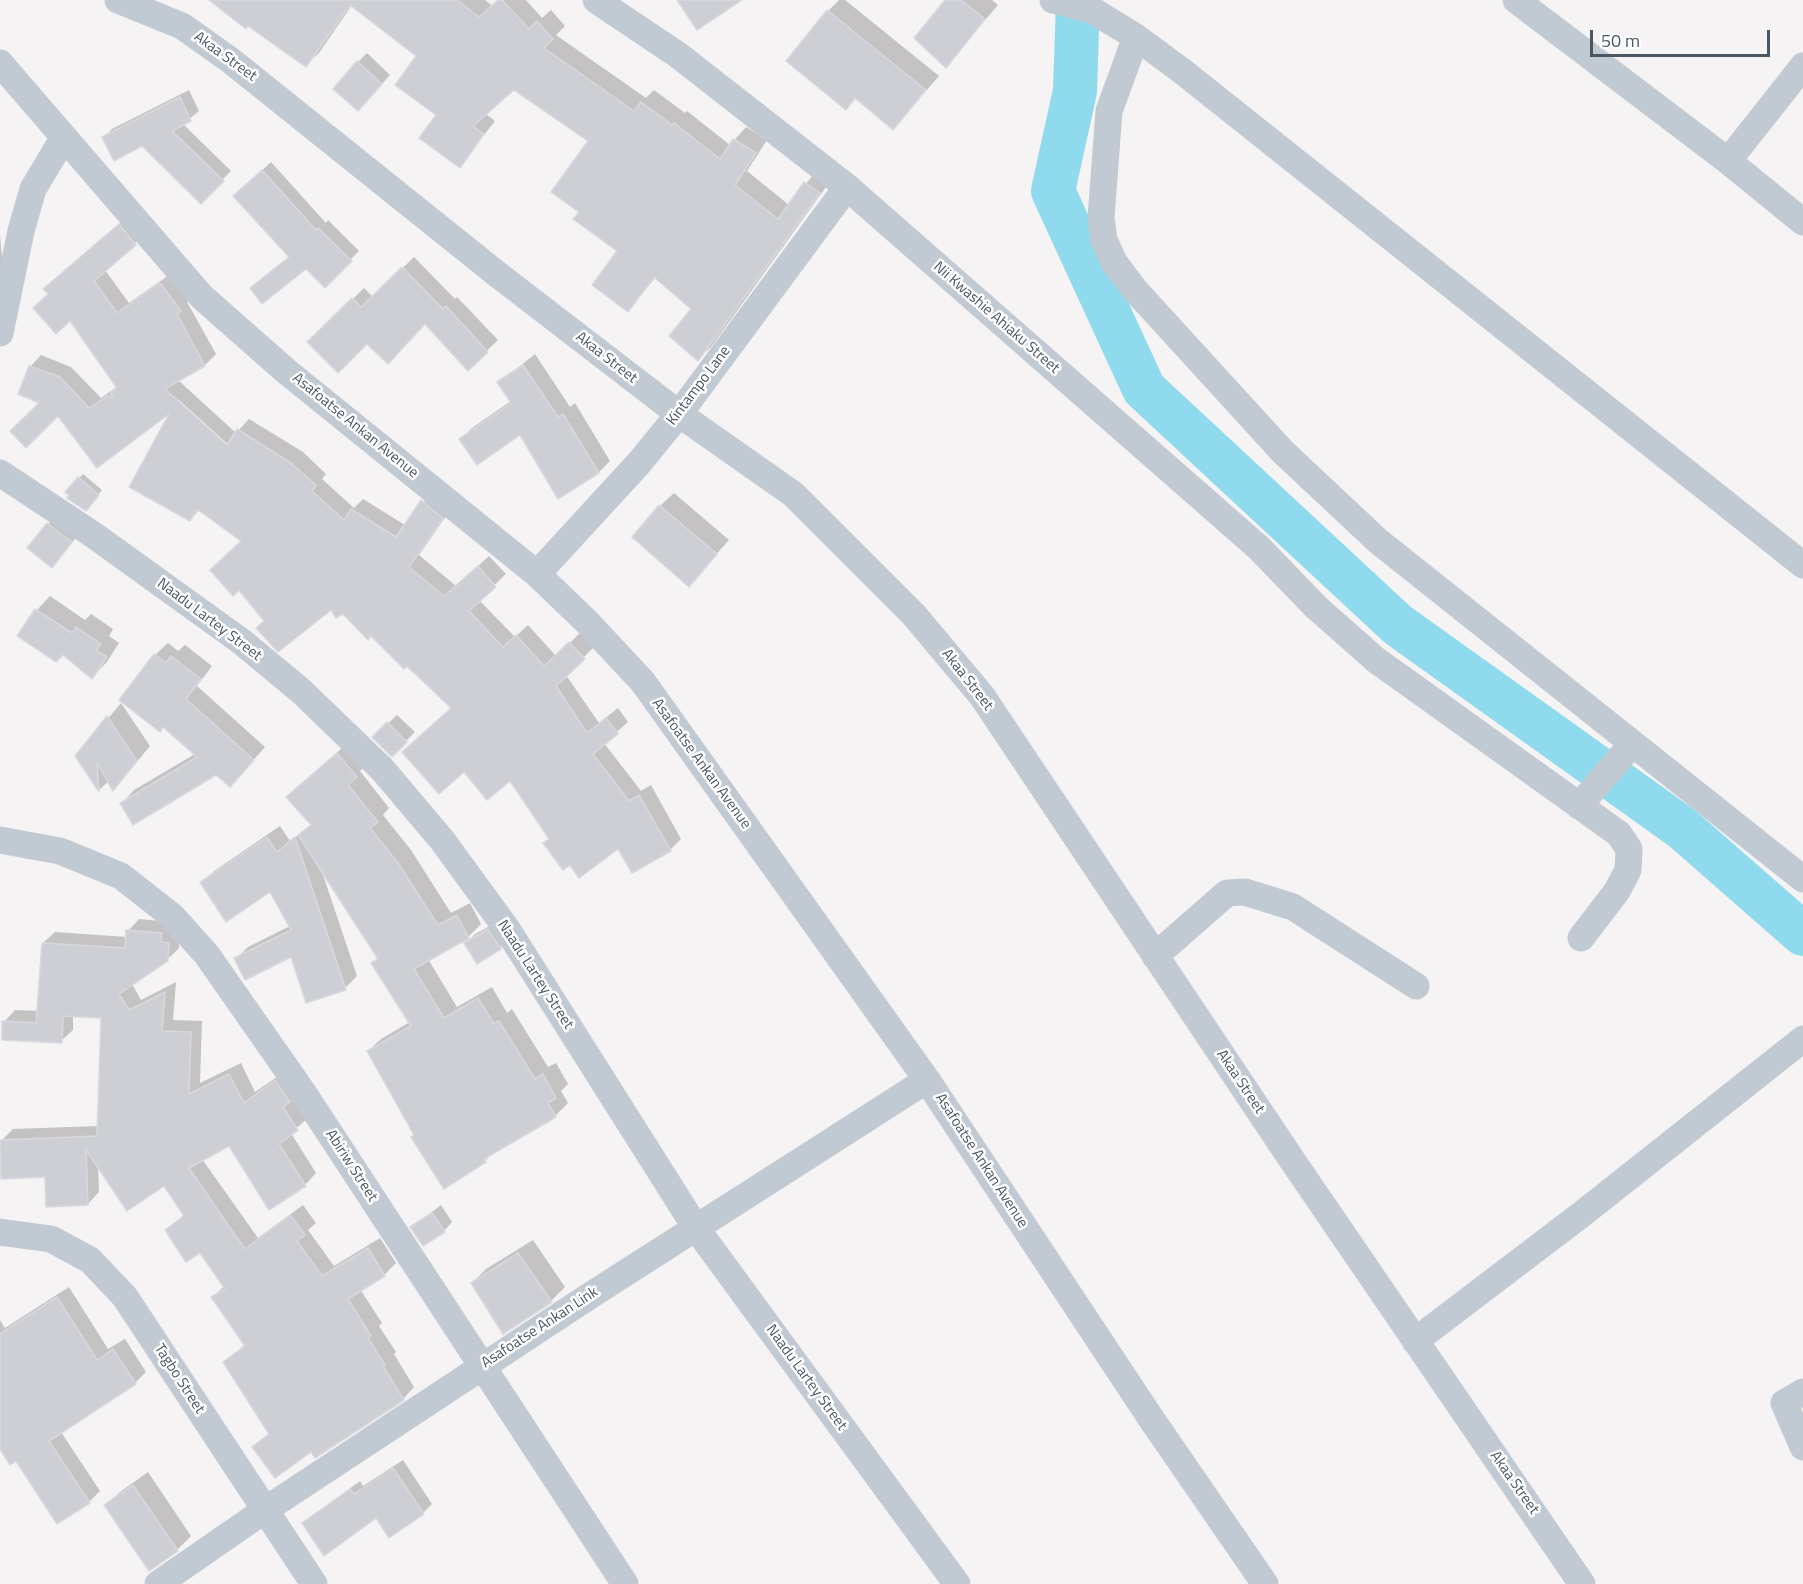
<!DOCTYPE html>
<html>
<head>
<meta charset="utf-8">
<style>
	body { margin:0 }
	#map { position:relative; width:1803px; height:1584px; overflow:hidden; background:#f5f3f3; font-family:"Titillium Web",sans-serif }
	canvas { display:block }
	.scale { position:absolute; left:1590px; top:30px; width:180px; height:27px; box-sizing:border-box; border:3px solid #4a5661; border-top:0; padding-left:8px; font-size:18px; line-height:21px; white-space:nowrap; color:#4a5661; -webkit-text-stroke:4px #fff; paint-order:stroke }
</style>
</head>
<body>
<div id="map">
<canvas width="1803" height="1584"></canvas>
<div class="scale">50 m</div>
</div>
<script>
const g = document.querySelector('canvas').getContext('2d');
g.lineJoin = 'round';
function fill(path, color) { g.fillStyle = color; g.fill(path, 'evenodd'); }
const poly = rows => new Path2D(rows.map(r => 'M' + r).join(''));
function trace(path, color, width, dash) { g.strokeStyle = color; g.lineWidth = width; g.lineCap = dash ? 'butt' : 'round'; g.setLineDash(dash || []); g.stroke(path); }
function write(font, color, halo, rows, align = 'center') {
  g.font = font + ' "Titillium Web",sans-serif'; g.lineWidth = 5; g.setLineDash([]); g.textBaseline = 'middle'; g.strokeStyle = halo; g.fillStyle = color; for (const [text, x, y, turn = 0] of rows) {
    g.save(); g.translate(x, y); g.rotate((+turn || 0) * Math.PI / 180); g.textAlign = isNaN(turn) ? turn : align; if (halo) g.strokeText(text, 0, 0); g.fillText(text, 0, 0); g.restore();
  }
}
const shadow = poly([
	[212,0,485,0,493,6,499,0,526,0,542,18,551,10,565,26,556,35,646,98,654,90,685,113,687,111,730,145,746,127,767,140,747,171,789,205,817,170,831,180,711,347,698,359,693,309,656,277,628,310,619,250,581,211,590,141,514,88,485,113,495,121,459,166,418,55,352,5,319,53,306,65],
	[839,0,845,0,939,76,893,128,857,97,846,108,828,11],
	[947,0,992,0,998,5,946,66],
	[367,53,390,75,367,101,358,62],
	[189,90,199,111,183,124,231,171,201,202,143,144,104,138,112,129],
	[271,162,326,223,328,220,359,251,325,286,306,267,252,288,290,256,244,187],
	[130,215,146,233,105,270,129,303,172,273,191,299,187,302,216,354,205,365,178,380,236,433,249,419,303,452,326,474,322,479,354,508,363,499,405,525,433,490,453,506,419,555,456,586,489,556,506,574,479,600,515,637,528,625,556,656,581,632,595,646,566,675,599,723,618,708,628,722,604,743,641,791,651,785,681,839,670,850,619,847,551,838,510,779,453,707,343,612,331,608,266,620,243,540,200,509,190,520,174,409,58,414,42,402,30,367,41,355,71,367,101,398,118,386,70,318,49,294,56,278],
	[179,400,233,449,231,451,179,404],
	[0,234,3,270,0,273],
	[414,257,455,299,457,297,498,340,468,369,425,323,367,342,310,342,364,288,373,297],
	[535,354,570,407,575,403,610,461,599,472,558,497,520,433,461,439,472,428,511,401,499,383],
	[83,474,102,490,89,505,79,478],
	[674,493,729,540,689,585,660,506],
	[57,515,80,533,52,566,48,524],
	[50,596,85,620,91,614,113,629,109,636,119,643,106,663,92,677,63,654,19,636,37,610],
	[168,643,178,651,185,645,212,666,197,686,265,747,242,773,217,773,122,803,134,790,195,754,155,655],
	[121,703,150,746,114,789,109,781,99,790,77,756],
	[397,715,415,732,392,755,374,737],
	[350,741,369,763,360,771,389,808,383,815,411,850,451,913,470,903,481,924,468,937,428,959,457,1007,492,987,507,1013,512,1009,548,1067,556,1063,568,1084,561,1091,568,1103,555,1116,496,1150,485,1161,416,1135,368,1051,381,1039,410,1022,373,964,379,958,322,872,357,976,345,988,291,955,236,959,248,947,290,926,270,890,202,883,214,871,280,826,290,841,308,828,311,824,301,784],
	[139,919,172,922,180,932,179,948,167,960,132,984,141,1000,176,982,173,1020,202,1021,200,1083,241,1063,255,1092,287,1070,309,1117,291,1133,316,1173,305,1185,230,1144,202,1159,258,1238,303,1205,316,1223,308,1230,334,1266,380,1238,396,1263,384,1275,360,1289,382,1323,379,1326,396,1352,394,1354,414,1387,403,1399,311,1450,254,1447,270,1432,225,1363,245,1344,213,1297,224,1286,200,1250,166,1230,185,1214,165,1184,98,1165,99,1192,88,1204,1,1141,13,1129,99,1126,103,1017,73,1015,73,1030,61,1041,4,1022,15,1010,39,1011,43,943,55,932,127,937,128,931],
	[497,922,509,939,500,948,466,943,475,934],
	[441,1205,452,1222,444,1231,412,1227],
	[533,1240,565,1287,552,1300,504,1332,472,1283,486,1269],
	[69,1287,108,1349,125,1339,146,1372,135,1383,61,1432,100,1491,89,1502,0,1446,0,1320,5,1328],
	[403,1460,432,1504,423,1513,303,1523,360,1481,363,1486],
	[148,1472,191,1536,177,1550,149,1569,106,1505,120,1492]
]);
const river = poly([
	[1078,0,1075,91,1053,191,1144,389,1398,625,1682,828,1803,934]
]);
const building = poly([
	[209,0,457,0,479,17,498,0,502,0,529,29,537,21,553,39,544,48,634,111,641,102,672,125,674,123,720,159,733,139,756,153,735,185,778,219,804,182,820,193,698,361,669,336,691,309,654,277,628,312,592,285,617,251,573,219,579,212,551,192,588,141,514,90,473,126,484,134,460,168,419,138,436,115,395,85,416,56,350,5,306,67,248,26,246,29,209,0],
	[677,0,742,0,697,30,677,0],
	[945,0,961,0,985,19,946,68,914,38,945,0],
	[827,10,926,90,893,130,855,98,846,110,786,61,827,10],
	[357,61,382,84,358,111,333,89,357,61],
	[180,97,191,121,172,131,224,181,201,204,142,146,114,161,102,137,180,97],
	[262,170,316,230,318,228,352,261,325,288,306,269,262,304,250,288,289,257,233,196,262,170],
	[119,224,136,245,94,281,117,313,160,283,181,311,177,314,205,366,165,389,227,445,237,429,291,463,316,485,312,491,344,520,351,509,396,537,421,500,443,518,409,567,444,596,478,566,496,587,469,611,503,647,516,635,544,666,569,642,585,659,556,686,587,733,606,718,618,734,593,754,629,801,639,795,671,851,632,873,618,849,579,878,570,865,563,870,543,843,549,839,510,781,487,800,464,772,439,794,402,752,451,708,407,666,404,669,371,636,368,640,343,614,336,618,331,610,278,652,256,628,264,621,239,590,233,596,210,570,241,541,197,509,190,521,129,487,169,414,97,468,58,416,26,448,10,431,39,403,18,394,29,366,60,377,89,408,107,396,114,398,110,393,117,388,70,321,56,334,33,308,48,294,43,289,119,224],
	[402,267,443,309,446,306,488,352,468,371,425,324,388,364,367,344,338,373,307,342,352,298,361,307,402,267],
	[523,365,558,417,563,414,599,473,558,499,520,435,477,465,459,439,511,403,497,382,523,365],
	[78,477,99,495,86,511,67,498,69,495,65,492,78,477],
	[659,505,717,554,689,587,632,537,659,505],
	[47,523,72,542,52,568,27,548,47,523],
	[35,609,72,633,76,627,101,644,96,650,107,657,92,679,63,655,56,662,17,636,35,609],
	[154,654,166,663,171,656,201,679,186,699,254,760,230,787,216,775,133,825,120,803,197,757,163,727,160,732,119,700,154,654],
	[107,716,137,761,113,791,97,763,99,792,75,756,107,716],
	[387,722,407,742,392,757,372,737,387,722],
	[337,753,357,777,348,785,378,822,370,828,398,863,438,925,457,915,469,938,414,969,444,1018,478,998,494,1024,499,1021,535,1079,543,1074,556,1098,548,1103,556,1117,484,1159,486,1162,444,1189,411,1137,414,1135,367,1051,411,1026,371,963,378,959,298,835,311,825,286,797,337,753],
	[267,837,277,852,295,837,346,990,306,1003,291,957,245,980,234,958,291,930,270,892,226,922,200,882,267,837],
	[488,929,501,949,477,964,464,943,488,929],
	[126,930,162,933,161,942,169,943,168,961,119,994,129,1010,165,992,162,1031,191,1032,189,1094,229,1074,244,1103,275,1080,290,1102,283,1107,298,1130,279,1144,306,1186,269,1210,229,1146,189,1168,235,1235,245,1249,290,1215,305,1235,297,1241,322,1276,368,1248,385,1276,348,1299,371,1336,368,1338,385,1365,383,1366,404,1400,315,1458,311,1452,275,1478,252,1447,269,1434,223,1362,245,1346,211,1297,225,1289,200,1253,186,1262,165,1230,184,1216,164,1186,127,1211,86,1150,88,1205,46,1207,45,1177,1,1179,0,1140,97,1136,101,1018,63,1016,62,1043,2,1040,2,1021,36,1023,42,943,125,948,126,930],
	[432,1213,445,1232,423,1246,410,1227,432,1213],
	[518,1253,552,1302,503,1334,471,1283,518,1253],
	[57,1297,97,1360,113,1349,136,1384,49,1441,90,1503,57,1524,16,1461,10,1465,0,1449,0,1334,57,1297],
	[393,1468,424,1514,389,1538,376,1518,324,1556,302,1523,350,1489,354,1494,393,1468],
	[133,1485,178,1551,149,1571,104,1505,133,1485]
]);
const minor = poly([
	[118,0,182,26,230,60,497,274,679,414,793,494,914,615,982,696,1292,1160,1582,1584],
	[596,0,678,55,847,187,1259,548,1316,607,1376,660,1619,834,1629,849,1628,870,1617,891,1581,938],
	[1053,0,1092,10,1136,37,1182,71,1803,565],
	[1516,0,1728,161,1803,222],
	[1136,37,1109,111,1101,218,1104,240,1114,262,1135,290,1283,452,1378,541,1803,879],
	[0,63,202,297,286,371,537,574,586,621,643,682,927,1080,1150,1417,1265,1584],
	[1728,161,1803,66],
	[0,333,21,231,33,189,64,137],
	[0,473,95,536,242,642,301,691,382,769,442,840,507,929,696,1228,957,1584],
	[537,574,639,463,679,414,847,187],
	[1579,806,1632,744],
	[0,840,60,851,121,876,172,916,207,955,302,1091,625,1584],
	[1155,956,1227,893,1245,892,1293,907,1416,986],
	[0,1232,51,1239,90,1260,125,1297,314,1584],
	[1415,1341,1582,1214,1803,1039],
	[1803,1392,1784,1403,1803,1447],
	[158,1584,265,1510,591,1295,927,1080]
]);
const streetNames = [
	["Akaa Street",225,57,36],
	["Nii Kwashie Ahiaku Street",996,318,41],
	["Akaa Street",606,358,38],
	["Kintampo Lane",699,386,-53],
	["Asafoatse Ankan Avenue",355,426,39],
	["Naadu Lartey Street",209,620,37],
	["Akaa Street",967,680,52],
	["Asafoatse Ankan Avenue",701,764,54],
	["Naadu Lartey Street",535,975,57],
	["Akaa Street",1240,1082,56],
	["Asafoatse Ankan Avenue",981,1161,57],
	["Abiriw Street",351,1166,57],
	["Asafoatse Ankan Link",540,1328,-33],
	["Naadu Lartey Street",806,1378,54],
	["Tagbo Street",179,1379,57],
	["Akaa Street",1514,1483,55]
];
fill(shadow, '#0003');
trace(river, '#90daee', 44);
fill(building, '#cdcfd5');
trace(building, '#d7d9de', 1.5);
trace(minor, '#c1cad2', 27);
write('15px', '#4a5661', '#fff', streetNames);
</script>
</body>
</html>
